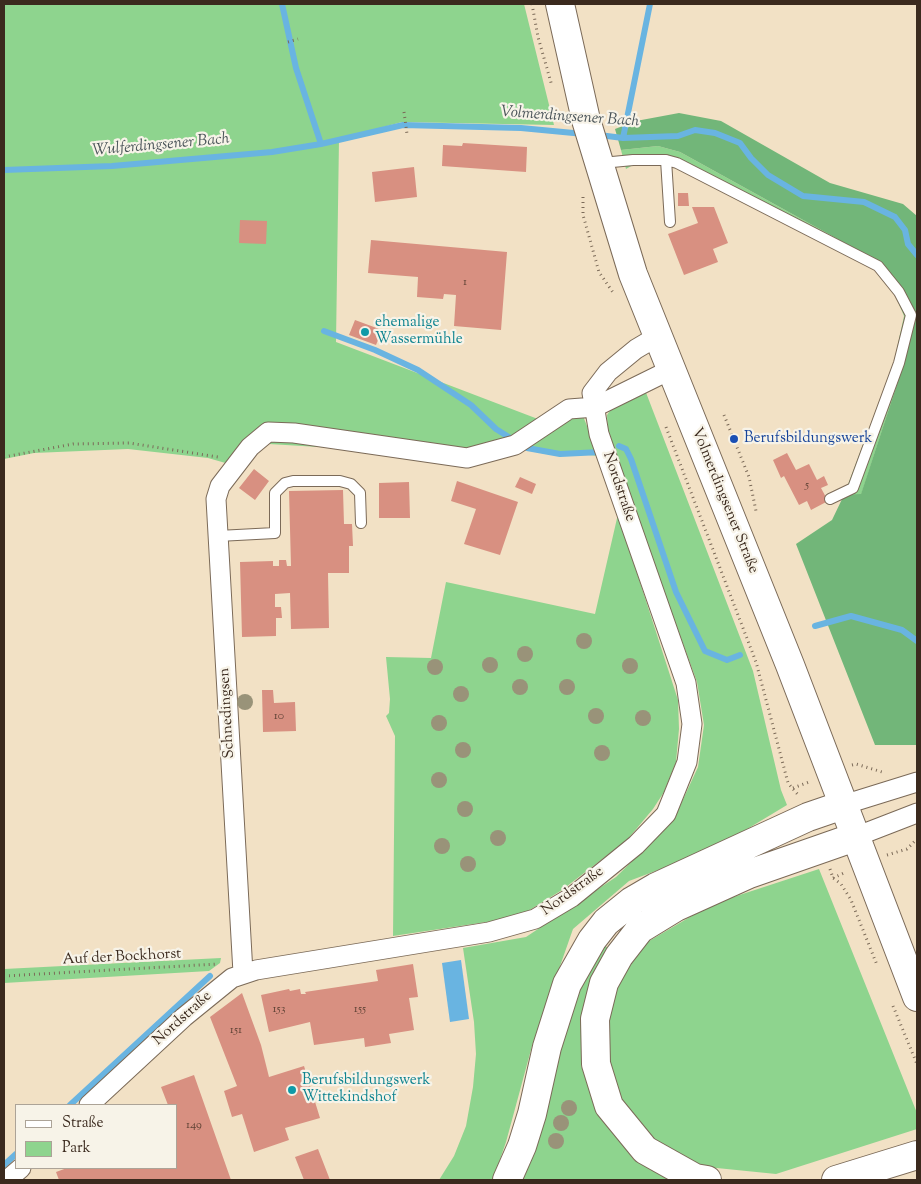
<!DOCTYPE html>
<html>
<head>
<meta charset="utf-8">
<style>
	body { margin:0 }
	#map { position:relative; width:921px; height:1184px; overflow:hidden; background:#f2e1c5; font-family:"Sorts Mill Goudy",serif }
	canvas { display:block }
	.frame { position:absolute; inset:0; border:5px solid #3b2a1e; pointer-events:none }
	.legend { position:absolute; left:15px; top:1104px; width:162px; height:65px; box-sizing:border-box; background:#f7f3e8; border:1px solid #aca397; margin:0; padding:6px 9px; list-style:none; font-size:15px; color:#3b2a1e }
	.legend li { display:flex; align-items:center; gap:10px; height:25px }
	.legend b { width:25px; border:1px solid #aca397 }
</style>
</head>
<body>
<div id="map">
<canvas width="921" height="1184"></canvas>
<div class="frame"></div>
<ul class="legend">
<li><b style="height:6px;background:#fff"></b>Straße</li>
<li><b style="height:14px;background:#8ed48e"></b>Park</li>
</ul>
</div>
<script>
const g = document.querySelector('canvas').getContext('2d');
g.lineJoin = 'round';
function fill(path, color) { g.fillStyle = color; g.fill(path, 'evenodd'); }
const poly = rows => new Path2D(rows.map(r => 'M' + r).join(''));
function trace(path, color, width, dash) { g.strokeStyle = color; g.lineWidth = width; g.lineCap = dash ? 'butt' : 'round'; g.setLineDash(dash || []); g.stroke(path); }
function write(font, color, halo, rows, align = 'center') {
  g.font = font + ' "Sorts Mill Goudy",serif'; g.lineWidth = 4.5; g.setLineDash([]); g.textBaseline = 'middle'; g.strokeStyle = halo; g.fillStyle = color; for (const [text, x, y, turn = 0] of rows) {
    g.save(); g.translate(x, y); g.rotate((+turn || 0) * Math.PI / 180); g.textAlign = isNaN(turn) ? turn : align; if (halo) g.strokeText(text, 0, 0); g.fillText(text, 0, 0); g.restore();
  }
}
const green = poly([
	[4,4,524,4,554,125,402,122,339,139,336,342,551,424,583,416,599,456,517,448,452,455,269,444,251,447,229,464,208,458,128,449,34,453,4,459],
	[658,146,680,152,881,263,903,289,916,317,903,366,861,495,844,495,894,362,904,316,895,295,878,270,675,166,640,161,626,169,621,150],
	[645,390,753,671,781,790,787,805,714,849,629,881,573,929,532,1046,506,1142,494,1177,492,1180,439,1180,454,1156,466,1126,473,1087,476,1054,474,1022,463,948,526,937,616,877,673,821,698,767,704,725,697,682,608,438,607,415,614,405],
	[618,514,678,700,679,729,676,762,664,792,653,809,627,840,562,890,528,911,500,920,393,936,395,736,386,716,389,713,390,699,386,657,431,658,446,582,595,614],
	[819,869,917,1113,917,1129,776,1174,697,1166,654,1141,621,1103,609,1065,609,1021,615,989,644,944,712,904],
	[601,943,611,950,582,1018,581,1065,596,1109,634,1160,676,1180,519,1180,576,988],
	[221,958,220,963,209,971,4,983,4,969]
]);
const forest = poly([
	[679,113,721,121,830,183,903,204,917,216,917,745,875,745,796,544,832,520,844,495,861,494,903,366,916,317,903,289,881,263,680,152,658,146,621,150,615,129,636,121]
]);
const water = poly([
	[461,960,469,1019,450,1022,442,963]
]);
const stream = poly([
	[282,4,296,68,321,144,403,125,521,128,584,134],
	[599,135,623,138,678,136,695,130,715,133,740,143,751,158,768,175,803,196,864,202,895,217,905,230,908,244,917,255],
	[623,138,650,4],
	[4,170,112,166,272,152,321,144],
	[324,331,375,350,418,370,471,405,496,429,512,439],
	[619,446,626,449,631,459,676,592,705,651,727,660,740,655],
	[527,448,560,454,601,452],
	[815,626,851,616,902,630,917,641],
	[70,1105,210,976],
	[4,1165,16,1154]
]);
const building = poly([
	[463,143,527,147,526,172,442,166,443,145,462,146],
	[414,167,417,197,375,202,372,172],
	[678,193,688,193,689,206,678,206],
	[692,207,714,207,728,243,713,249,718,262,684,275,668,234,698,223],
	[240,220,267,221,266,244,239,243],
	[371,240,507,252,501,330,454,326,456,295,444,294,443,299,417,297,418,277,368,273],
	[355,320,382,330,376,345,349,335],
	[787,453,796,470,809,464,817,480,824,476,828,485,821,488,828,501,811,510,807,501,799,505,784,476,781,478,773,460],
	[254,469,269,481,255,500,239,488],
	[520,477,536,484,532,494,515,487],
	[457,481,518,502,500,555,464,544,476,509,451,501],
	[409,482,410,518,379,518,379,483],
	[343,490,344,524,352,524,353,546,349,546,349,573,328,573,329,628,291,629,290,593,275,594,275,607,281,607,282,618,276,618,276,636,242,637,240,562,273,561,273,566,279,566,279,560,286,560,287,566,291,566,289,491],
	[262,690,273,690,274,703,295,702,296,731,263,732],
	[413,964,418,997,409,998,414,1030,389,1034,391,1043,365,1047,364,1038,314,1045,310,1022,269,1032,261,995,289,989,290,991,300,989,301,994,306,994,305,992,378,981,376,970],
	[242,993,261,1045,269,1077,304,1066,320,1118,285,1128,289,1140,254,1152,242,1114,232,1117,224,1091,237,1086,210,1017],
	[194,1075,231,1180,59,1180,56,1172,67,1168,176,1168,176,1105,168,1105,161,1087],
	[318,1149,330,1180,304,1180,295,1157]
]);
const path = poly([
	[532,4,538,37,552,86],
	[288,42,298,39],
	[404,112,407,134],
	[583,197,583,215,599,272,614,294],
	[724,415,749,477,756,511],
	[666,427,756,662,788,783,799,796],
	[4,457,73,444,129,443,218,457],
	[852,765,856,764,882,772],
	[793,788,809,782],
	[887,855,907,849,917,839],
	[830,869,833,878,841,884,851,900,877,965],
	[833,878,844,873],
	[4,976,218,964],
	[893,1006,917,1064]
]);
const lane = poly([
	[666,160,670,222],
	[602,163,633,160,666,160,677,163,878,266,899,292,911,315,899,363,853,488,830,499],
	[218,536,275,533,275,493,285,483,293,481,340,481,351,484,360,493,361,523]
]);
const street = poly([
	[843,805,917,782],
	[855,837,917,813],
	[243,973,216,499,220,486,250,447,268,432,294,433,467,458,515,445,569,409,595,407,672,369],
	[89,1105,184,1017,232,978,256,970,489,932,535,919,572,897,636,845,666,814,687,762,692,724,686,683,599,434,592,393,608,372,636,349,658,336],
	[7,1180,21,1168]
]);
const secondary = poly([
	[560,4,586,120,633,274,790,665,917,997]
]);
const highway = poly([
	[507,1180,522,1146,532,1114,547,1047,567,984,592,940,606,922,632,901,656,887,808,817,843,805],
	[707,1180,695,1178,645,1150,609,1106,596,1064,595,1019,604,983,619,956,640,929,676,907,749,874,855,837],
	[836,1180,917,1155]
]);
const trees = [
	[584,641],
	[525,654],
	[490,665],
	[630,666],
	[435,667],
	[520,687],
	[567,687],
	[461,694],
	[245,702],
	[596,716],
	[643,718],
	[439,723],
	[463,750],
	[602,753],
	[439,780],
	[465,809],
	[498,838],
	[442,846],
	[468,864],
	[569,1108],
	[561,1123],
	[556,1141]
];
const markers = [
	[365,332,5,"#0f9aa8"],
	[734,439,5,"#1a4fb4"],
	[292,1090,5,"#0f9aa8"]
];
const numberNames = [
	["1",465,283],
	["5",807,486],
	["10",279,717],
	["153",279,1010],
	["155",360,1010],
	["151",236,1031],
	["149",194,1126]
];
const cultureNames = [
	["ehemalige",375,323],
	["Wassermühle",375,340],
	["Berufsbildungswerk",302,1081],
	["Wittekindshof",302,1098]
];
const transitNames = [
	["Berufsbildungswerk",744,439]
];
const streetNames = [
	["Nordstraße",618,487,71],
	["Volmerdingsener Straße",724,501,68],
	["Schnedingsen",228,713,-93],
	["Nordstraße",573,892,-36],
	["Auf der Bockhorst",122,958,-3],
	["Nordstraße",183,1019,-42]
];
const waterNames = [
	["Volmerdingsener Bach",570,118,4],
	["Wulferdingsener Bach",161,146,-5]
];
fill(green, '#8ed48e');
fill(forest, '#72b679');
fill(water, '#69b4e1');
trace(stream, '#69b4e1', 6);
fill(building, '#d89081');
trace(lane, '#7b6a58', 12);
trace(street, '#7b6a58', 21);
trace(secondary, '#7b6a58', 30);
trace(highway, '#7b6a58', 30);
trace(path, '#7b6a58', 3, [1, 4]);
trace(lane, '#fff', 10);
trace(street, '#fff', 19);
trace(secondary, '#fff', 28);
trace(highway, '#fff', 28);
g.fillStyle = '#999379';
for (const [x, y] of trees) { g.beginPath(); g.arc(x, y, 8, 0, 2 * Math.PI); g.fill(); }
for (const [x, y, r, color] of markers) { const dot = new Path2D(); dot.arc(x, y, r, 0, 2 * Math.PI); g.fillStyle = color; g.fill(dot); trace(dot, '#f7f3e8', 2); }
write('12px', '#624437', null, numberNames);
write('15px', '#0d838f', '#f7f3e8', cultureNames, 'left');
write('15px', '#164399', '#f7f3e8', transitNames, 'left');
write('15px', '#3b2a1e', '#f7f3e8', streetNames);
write('italic 16px', '#495358', '#f7f3e8', waterNames);
</script>
</body>
</html>
